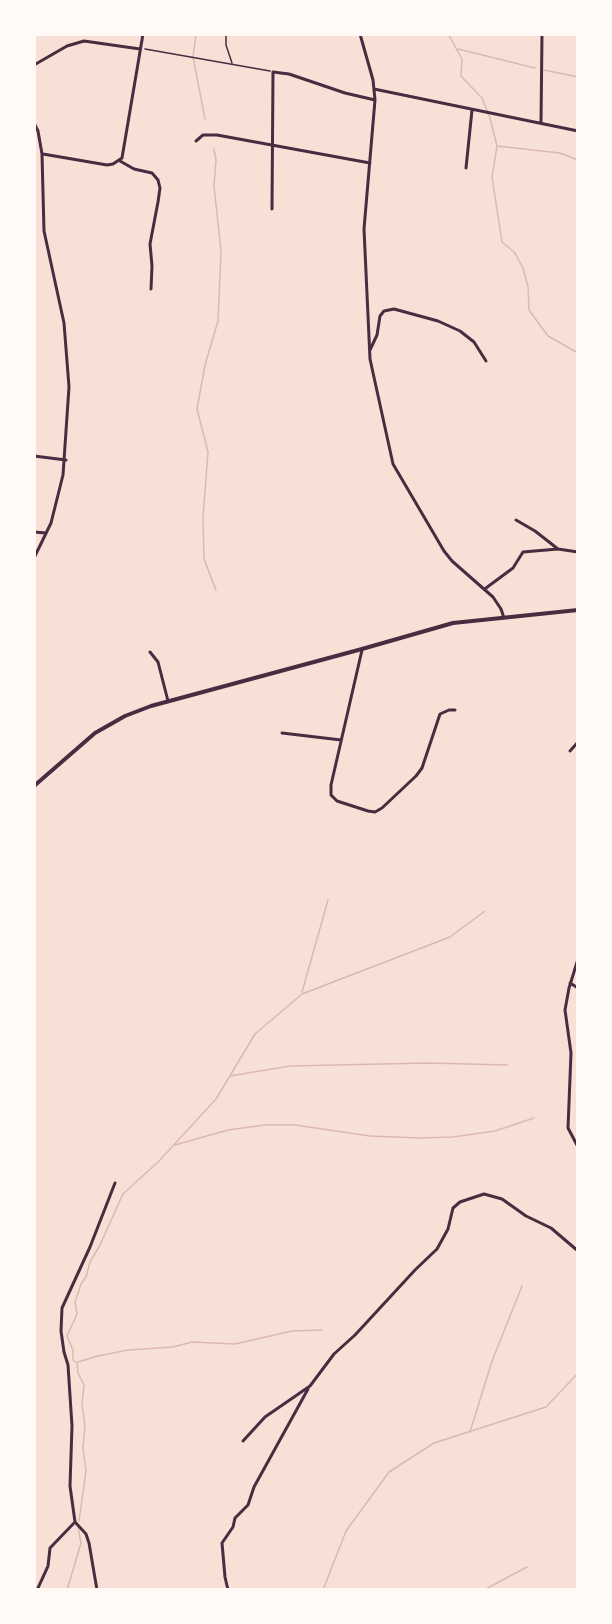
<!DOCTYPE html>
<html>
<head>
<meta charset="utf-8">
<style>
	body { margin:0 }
	#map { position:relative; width:612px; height:1624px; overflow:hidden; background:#f7e1d7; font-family:Quicksand,sans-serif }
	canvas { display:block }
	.frame { position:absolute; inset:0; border:36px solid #fffaf5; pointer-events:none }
</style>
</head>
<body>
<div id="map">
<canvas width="612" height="1624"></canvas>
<div class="frame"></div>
</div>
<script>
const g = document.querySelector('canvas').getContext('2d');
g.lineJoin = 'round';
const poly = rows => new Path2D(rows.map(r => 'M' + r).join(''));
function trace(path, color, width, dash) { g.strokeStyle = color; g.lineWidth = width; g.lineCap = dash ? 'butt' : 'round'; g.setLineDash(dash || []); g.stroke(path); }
const stream = poly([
	[196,34,193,57,205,119],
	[448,34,462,59,461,76,482,98,490,118,497,146,492,177,502,242,515,253,523,268,528,287,529,310,548,336,578,353],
	[458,49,535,68],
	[544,70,578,77],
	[497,146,560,153,578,160],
	[214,149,216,160,214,186,221,251,218,321,205,365,197,409,208,452,203,517,204,559,216,590],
	[302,992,328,900],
	[230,1076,290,1066,428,1063,507,1065],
	[175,1145,228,1130,265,1125,295,1125,370,1136,420,1138,453,1137,495,1131,534,1118],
	[78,1362,98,1356,128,1350,173,1347,192,1342,235,1344,292,1331,322,1330],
	[470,1432,492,1361,522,1286],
	[79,1521,86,1471,83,1448,85,1426,82,1404,84,1385,78,1373,77,1363,73,1360,73,1350,67,1336,77,1314,75,1302,81,1284,86,1277,90,1262,99,1247,123,1194,159,1161,216,1099,255,1034,302,994,450,937,485,911],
	[67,1590,81,1543,78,1527],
	[323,1590,346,1531,389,1472,434,1443,546,1407,578,1373],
	[484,1590,527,1567]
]);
const path = poly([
	[226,34,226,45,232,63],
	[145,49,270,71]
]);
const minor = poly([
	[360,34,373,80,375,100,364,229,370,359,393,464,444,551,452,561,493,597,501,609,504,618],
	[34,65,67,46,84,41,140,49],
	[374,89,578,131],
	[541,122,542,34],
	[34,123,38,131,42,154,44,231,64,323,69,387,63,475,51,523,34,558],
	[196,141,203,135,217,135,370,163],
	[43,154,107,165,113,164,122,158,143,34],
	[120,161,134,169,152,173,158,180,160,188,158,202,150,244,152,266,151,289],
	[466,168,472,110],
	[272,209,273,72,289,74,345,93,375,100],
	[370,350,377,335,380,316,384,311,394,309,438,321,460,331,474,342,486,361],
	[34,456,66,460],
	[516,520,535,531,558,549,578,552],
	[34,532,46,533],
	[486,588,513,568,523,552,558,549],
	[362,650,331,785,331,795,337,801,368,811,375,812,382,808,416,776,422,768,440,714,449,710,455,710],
	[150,652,158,662,168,701],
	[282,733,341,740],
	[570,751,578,742],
	[578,959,569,988,565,1010,571,1053,568,1128,578,1147],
	[570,983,578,988],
	[243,1441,265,1417,310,1386,334,1354,355,1335,415,1270,437,1249,448,1229,453,1208,460,1202,484,1194,502,1199,526,1216,551,1228,578,1251],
	[37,1590,48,1566,50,1548,75,1522],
	[97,1590,89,1543,86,1534,75,1522,70,1486,72,1426,68,1365,64,1352,61,1331,62,1308,90,1247,115,1183],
	[228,1590,225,1577,222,1543,233,1527,235,1518,248,1505,254,1487,308,1389]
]);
const tertiary = poly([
	[34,786,95,733,125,716,151,706,362,649,453,623,578,610]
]);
trace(stream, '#dcb8b0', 1.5);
trace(path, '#4a2c40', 1.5);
trace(minor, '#4a2c40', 3);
trace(tertiary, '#4a2c40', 4);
</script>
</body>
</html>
